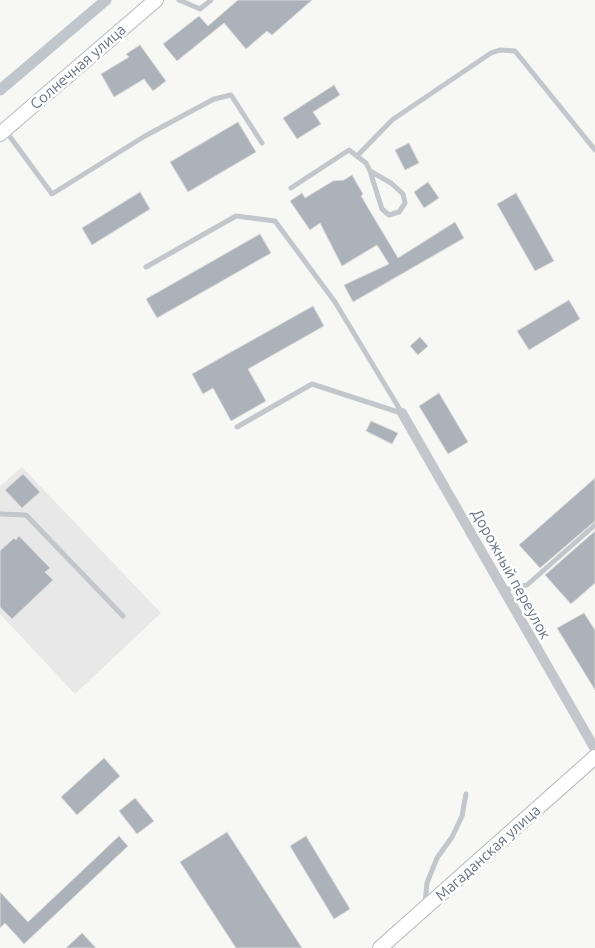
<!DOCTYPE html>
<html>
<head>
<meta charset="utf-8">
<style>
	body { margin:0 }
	canvas { display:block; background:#f7f7f5 }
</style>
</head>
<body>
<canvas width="595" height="948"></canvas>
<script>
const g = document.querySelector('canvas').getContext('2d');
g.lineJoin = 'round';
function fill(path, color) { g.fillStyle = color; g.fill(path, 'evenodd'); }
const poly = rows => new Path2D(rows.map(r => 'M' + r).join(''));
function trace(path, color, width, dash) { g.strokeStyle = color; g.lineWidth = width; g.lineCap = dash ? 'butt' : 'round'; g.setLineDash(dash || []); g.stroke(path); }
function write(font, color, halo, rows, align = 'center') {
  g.font = font + ' Ubuntu,sans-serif'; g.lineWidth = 5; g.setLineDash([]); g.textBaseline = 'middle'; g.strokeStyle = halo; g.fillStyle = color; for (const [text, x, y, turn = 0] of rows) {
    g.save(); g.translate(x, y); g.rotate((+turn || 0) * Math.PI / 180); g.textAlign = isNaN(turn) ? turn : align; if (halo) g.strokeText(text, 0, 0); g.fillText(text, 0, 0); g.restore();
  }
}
const built = poly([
	[22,467,161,613,75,694,0,614,0,486]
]);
const canal = poly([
	[0,90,106,0]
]);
const building = poly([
	[238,0,312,0,272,35,267,31,246,49,224,23,177,61,163,44,199,16,208,26,238,0],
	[140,45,166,81,153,91,144,79,114,97,101,74,129,57,126,54,140,45],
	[334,85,340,95,313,112,321,124,297,139,283,118,334,85],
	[238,122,256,152,188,192,170,162,238,122],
	[409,143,419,163,405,170,395,150,409,143],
	[352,175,363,194,361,196,398,258,455,222,464,238,353,302,344,285,389,264,377,245,342,266,320,223,310,230,290,201,302,193,305,198,333,181,344,180,352,175],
	[428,182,439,198,424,208,414,192,428,182],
	[140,192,150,209,92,245,82,228,140,192],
	[516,193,554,261,535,271,497,204,516,193],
	[260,234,271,253,157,318,146,299,260,234],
	[569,300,580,319,529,350,517,331,569,300],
	[313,306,324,326,248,369,266,401,231,421,213,388,203,394,192,374,313,306],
	[420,337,428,346,418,355,410,346,420,337],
	[439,393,468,442,448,454,419,406,439,393],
	[371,421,398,433,392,444,366,431,371,421],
	[23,474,40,492,22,508,5,490,23,474],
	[595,478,595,521,540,568,519,545,595,478],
	[595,531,595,583,571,604,545,575,595,531],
	[19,536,50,568,45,572,53,580,12,619,0,607,0,551,14,538,16,540,19,536],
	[584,613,595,630,595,690,557,628,584,613],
	[104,758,120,776,77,815,61,797,104,758],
	[135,798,154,821,137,834,119,811,135,798],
	[227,832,302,948,236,948,180,862,227,832],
	[119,836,128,846,24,944,5,923,0,928,0,892,28,922,119,836],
	[306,836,350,909,334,919,290,846,306,836],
	[82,933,96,948,66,948,82,933]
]);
const lane = poly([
	[179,0,200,9,211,0],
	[5,130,52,194,145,136,214,99,231,95,262,143],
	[357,156,392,120,491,53,500,50,515,51,595,150],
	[291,188,349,150,366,163,370,171,382,209,389,215,399,212,405,203,403,194,391,183,370,171],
	[146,267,236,216,275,221,335,302,402,413],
	[237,427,312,384,401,413],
	[0,514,26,515,123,616],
	[504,590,527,585,595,525],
	[425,903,427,883,437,858,452,837,462,816,466,794]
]);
const street = poly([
	[402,413,595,749]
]);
const secondary = poly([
	[0,134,156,0],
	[380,948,595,757]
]);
const streetNames = [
	["Солнечная улица",78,67,-41],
	["Дорожный переулок",511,574,61],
	["Магаданская улица",488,853,-42]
];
fill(built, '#e8e8e8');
trace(canal, '#bfc6cc', 11);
fill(building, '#acb2b9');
trace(building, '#d9d9d7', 1);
trace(secondary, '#b6b9be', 16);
trace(lane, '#c3c6ca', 5);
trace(street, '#c3c6ca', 10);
trace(secondary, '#fff', 14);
write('15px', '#687384', '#fff', streetNames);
</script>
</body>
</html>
